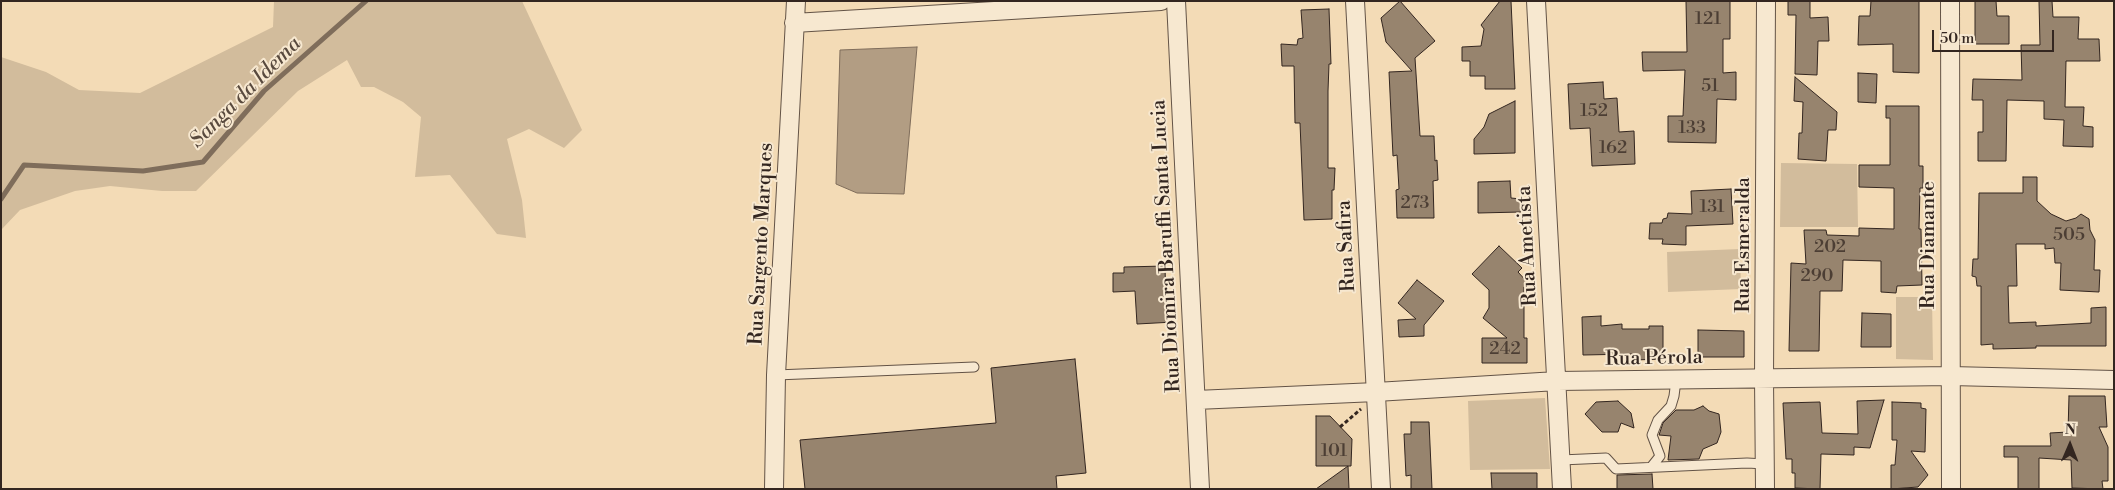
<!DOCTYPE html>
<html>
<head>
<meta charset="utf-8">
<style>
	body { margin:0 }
	#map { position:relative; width:2115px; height:490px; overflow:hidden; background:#f3dbb6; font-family:"Libre Bodoni",serif }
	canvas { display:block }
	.frame { position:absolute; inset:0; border:2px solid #332620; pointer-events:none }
	.north { position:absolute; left:2045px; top:420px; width:50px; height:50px; -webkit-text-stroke:4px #f7e8d0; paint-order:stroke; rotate:1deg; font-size:14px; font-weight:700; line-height:20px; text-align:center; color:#332620 }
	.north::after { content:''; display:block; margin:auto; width:18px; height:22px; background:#332620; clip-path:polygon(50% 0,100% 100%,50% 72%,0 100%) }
	.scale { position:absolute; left:1932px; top:30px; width:122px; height:22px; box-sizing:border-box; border:2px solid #332620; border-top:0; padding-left:6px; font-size:15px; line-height:18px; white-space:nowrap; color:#332620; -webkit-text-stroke:4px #f7e8d0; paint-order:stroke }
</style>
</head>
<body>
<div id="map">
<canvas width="2115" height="490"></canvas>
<div class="frame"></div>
<div class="north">N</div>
<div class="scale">50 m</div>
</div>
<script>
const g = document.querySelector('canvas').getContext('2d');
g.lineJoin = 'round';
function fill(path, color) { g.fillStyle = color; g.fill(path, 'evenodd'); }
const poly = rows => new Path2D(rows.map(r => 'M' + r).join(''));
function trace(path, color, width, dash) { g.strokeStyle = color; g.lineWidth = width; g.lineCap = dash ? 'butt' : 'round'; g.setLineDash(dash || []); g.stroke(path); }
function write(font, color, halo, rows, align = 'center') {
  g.font = font + ' "Libre Bodoni",serif'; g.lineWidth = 4; g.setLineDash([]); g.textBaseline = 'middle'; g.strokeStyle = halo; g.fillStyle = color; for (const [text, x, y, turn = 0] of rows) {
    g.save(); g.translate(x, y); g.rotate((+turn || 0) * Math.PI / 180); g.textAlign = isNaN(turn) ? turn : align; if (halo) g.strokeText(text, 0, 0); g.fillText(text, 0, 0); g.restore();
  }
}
const green = poly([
	[274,1,522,1,582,130,564,148,529,129,507,139,522,200,526,238,497,234,450,175,415,177,421,117,403,102,374,87,361,87,347,60,298,91,196,191,162,191,110,186,75,191,20,210,2,229,1,234,1,57,46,72,79,90,140,93,273,27],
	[1781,163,1857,164,1858,227,1780,227],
	[1740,249,1741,289,1668,292,1667,252],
	[1896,297,1932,297,1933,360,1896,359],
	[1545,398,1550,469,1470,470,1468,401]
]);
const water = poly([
	[917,47,904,194,857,193,836,184,840,50,917,47]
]);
const stream = poly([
	[1,199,24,165,143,171,203,162,264,91,366,1]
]);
const building = poly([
	[1400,1,1435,41,1415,58,1420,136,1434,136,1435,161,1437,160,1438,180,1433,181,1434,218,1397,218,1396,190,1399,189,1397,155,1393,156,1389,72,1412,71,1386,42,1381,18,1400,1],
	[1500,1,1511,1,1515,89,1485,89,1485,76,1470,76,1470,61,1462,61,1462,47,1481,46,1484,29,1481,25,1500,1],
	[1686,1,1730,1,1730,39,1723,39,1723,73,1736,72,1736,100,1717,99,1716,143,1668,142,1668,116,1683,116,1685,70,1643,71,1642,52,1687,52,1686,1],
	[1788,1,1810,1,1810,18,1828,17,1829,41,1818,41,1817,75,1795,74,1796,15,1788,15,1788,1],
	[1871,1,1919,1,1919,73,1893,72,1893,44,1858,45,1859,16,1870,16,1871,1],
	[1975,1,1996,1,1997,16,2009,16,2009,44,1975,44,1975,1],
	[2039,1,2052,1,2053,17,2079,17,2078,39,2099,39,2100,61,2066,61,2065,107,2084,107,2083,126,2093,127,2093,147,2063,146,2064,120,2044,119,2044,101,2007,100,2006,161,1978,161,1978,132,1983,132,1983,100,1972,100,1973,79,2022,80,2021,45,2040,45,2039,1],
	[1329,9,1331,64,1329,64,1328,91,1328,168,1335,168,1334,190,1332,190,1332,219,1304,220,1300,123,1295,123,1294,66,1282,66,1281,44,1297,45,1298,39,1303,38,1301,10,1329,9],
	[1858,73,1877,74,1876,103,1858,102,1858,73],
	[1795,77,1837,112,1836,130,1828,130,1826,161,1798,159,1799,133,1802,133,1803,102,1794,101,1795,77],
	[1603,82,1604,99,1617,98,1619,132,1634,131,1635,164,1592,166,1590,128,1570,129,1568,84,1603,82],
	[1515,101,1515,153,1474,154,1474,139,1484,127,1489,114,1515,101],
	[1886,106,1919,106,1919,166,1923,166,1923,188,1920,188,1919,229,1921,229,1922,285,1897,286,1896,293,1881,292,1881,261,1843,260,1842,291,1820,291,1819,351,1789,351,1791,263,1806,264,1804,230,1826,230,1827,235,1859,236,1859,228,1894,229,1894,188,1859,187,1859,165,1890,165,1890,118,1886,118,1886,106],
	[2023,177,2037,177,2037,201,2051,214,2066,221,2076,218,2081,214,2089,219,2090,230,2095,240,2094,270,2100,270,2099,292,2060,290,2061,263,2055,263,2054,248,2045,249,2045,244,2016,244,2017,286,2008,286,2009,323,2036,322,2036,326,2091,323,2091,308,2106,307,2106,346,2036,346,2036,348,1993,349,1993,344,1981,345,1981,286,1977,286,1976,277,1972,276,1973,259,1978,259,1979,193,2023,193,2023,177],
	[1510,181,1511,198,1521,199,1521,212,1478,213,1478,182,1510,181],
	[1731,189,1733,224,1686,226,1686,245,1662,244,1663,239,1649,239,1650,223,1662,223,1663,219,1667,218,1668,213,1692,214,1691,191,1731,189],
	[1499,246,1522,268,1518,272,1528,283,1524,287,1524,338,1527,338,1527,363,1482,363,1482,338,1507,338,1483,318,1489,308,1489,290,1472,274,1499,246],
	[1165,266,1166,306,1174,306,1174,322,1137,324,1135,291,1113,292,1113,273,1124,273,1124,267,1165,266],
	[1417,280,1444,301,1424,325,1424,336,1399,337,1398,320,1416,319,1398,303,1417,280],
	[1862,313,1891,314,1891,347,1861,347,1862,313],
	[1601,316,1601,326,1622,324,1622,329,1649,329,1649,326,1663,326,1663,359,1633,360,1633,354,1583,355,1582,317,1601,316],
	[1698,330,1744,331,1744,357,1698,357,1698,330],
	[1075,359,1086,473,1056,476,1057,489,805,489,800,440,996,423,991,368,1075,359],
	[2069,396,2105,396,2107,427,2099,427,2108,447,2108,481,2102,481,2103,489,2072,488,2071,460,2039,458,2039,489,2018,489,2018,457,2004,457,2004,446,2051,446,2050,433,2068,432,2069,396],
	[1884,400,1870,448,1854,447,1854,455,1821,454,1820,489,1795,488,1795,473,1792,473,1792,459,1786,459,1783,403,1820,402,1822,433,1858,434,1857,401,1884,400],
	[1618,401,1631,413,1634,428,1621,423,1618,432,1602,432,1585,414,1596,402,1618,401],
	[1892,402,1921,403,1921,408,1926,409,1925,452,1911,451,1928,475,1918,487,1891,489,1891,465,1895,465,1897,440,1892,440,1892,402],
	[1703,406,1709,411,1719,414,1721,432,1717,443,1703,449,1699,459,1668,460,1671,436,1659,435,1663,423,1676,410,1694,410,1703,406],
	[1316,416,1330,416,1352,439,1351,466,1348,466,1349,489,1316,489,1348,466,1316,466,1316,416],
	[1411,422,1429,422,1432,489,1411,489,1411,475,1406,476,1404,434,1411,434,1411,422],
	[1491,473,1537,473,1537,489,1492,489,1491,473],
	[1652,474,1653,489,1617,489,1617,475,1652,474]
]);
const path = poly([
	[1340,427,1361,409]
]);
const lane = poly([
	[776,375,974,367],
	[1561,460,1606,458,1616,469,1747,463,1765,464],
	[1652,466,1660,456,1652,435,1658,420,1671,406,1674,396,1676,380]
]);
const street = poly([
	[1176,1,1200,489],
	[1355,1,1381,489],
	[1536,1,1562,489],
	[1950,1,1951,489],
	[794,23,1161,1],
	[1196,400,1376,392,1557,381,1951,376,2114,380],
	[774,489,776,375,796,1],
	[1765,489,1764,378,1766,1]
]);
const numberNames = [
	["121",1708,20],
	["51",1710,87],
	["152",1594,112],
	["133",1692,129],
	["162",1613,149],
	["273",1415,204],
	["131",1712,208],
	["505",2069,236],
	["202",1830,248],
	["290",1817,277],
	["242",1505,350],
	["101",1334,452]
];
const streetNames = [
	["Rua Sargento Marques",762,244,-87],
	["Rua Esmeralda",1744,245,-90],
	["Rua Diamante",1929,245,-90],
	["Rua Diomira Baruffi Santa Lucia",1167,246,-93],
	["Rua Safira",1347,246,-93],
	["Rua Ametista",1528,246,-93],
	["Rua Pérola",1654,359,-1]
];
const waterNames = [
	["Sanga da Idema",246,93,-45]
];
fill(green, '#d2bc9c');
fill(water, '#b29d83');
trace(water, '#7f6d5b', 1);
trace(stream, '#7f6d5b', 5);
fill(building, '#97846e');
trace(building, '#332620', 1);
trace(lane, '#635346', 11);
trace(street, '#635346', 20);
trace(path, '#332620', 3, [4, 2.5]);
trace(lane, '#f7e8d0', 9);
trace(street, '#f7e8d0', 18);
write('18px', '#4c3e34', null, numberNames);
write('20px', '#332620', '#f7e8d0', streetNames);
write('italic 21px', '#594a3e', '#f7e8d0', waterNames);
</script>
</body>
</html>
